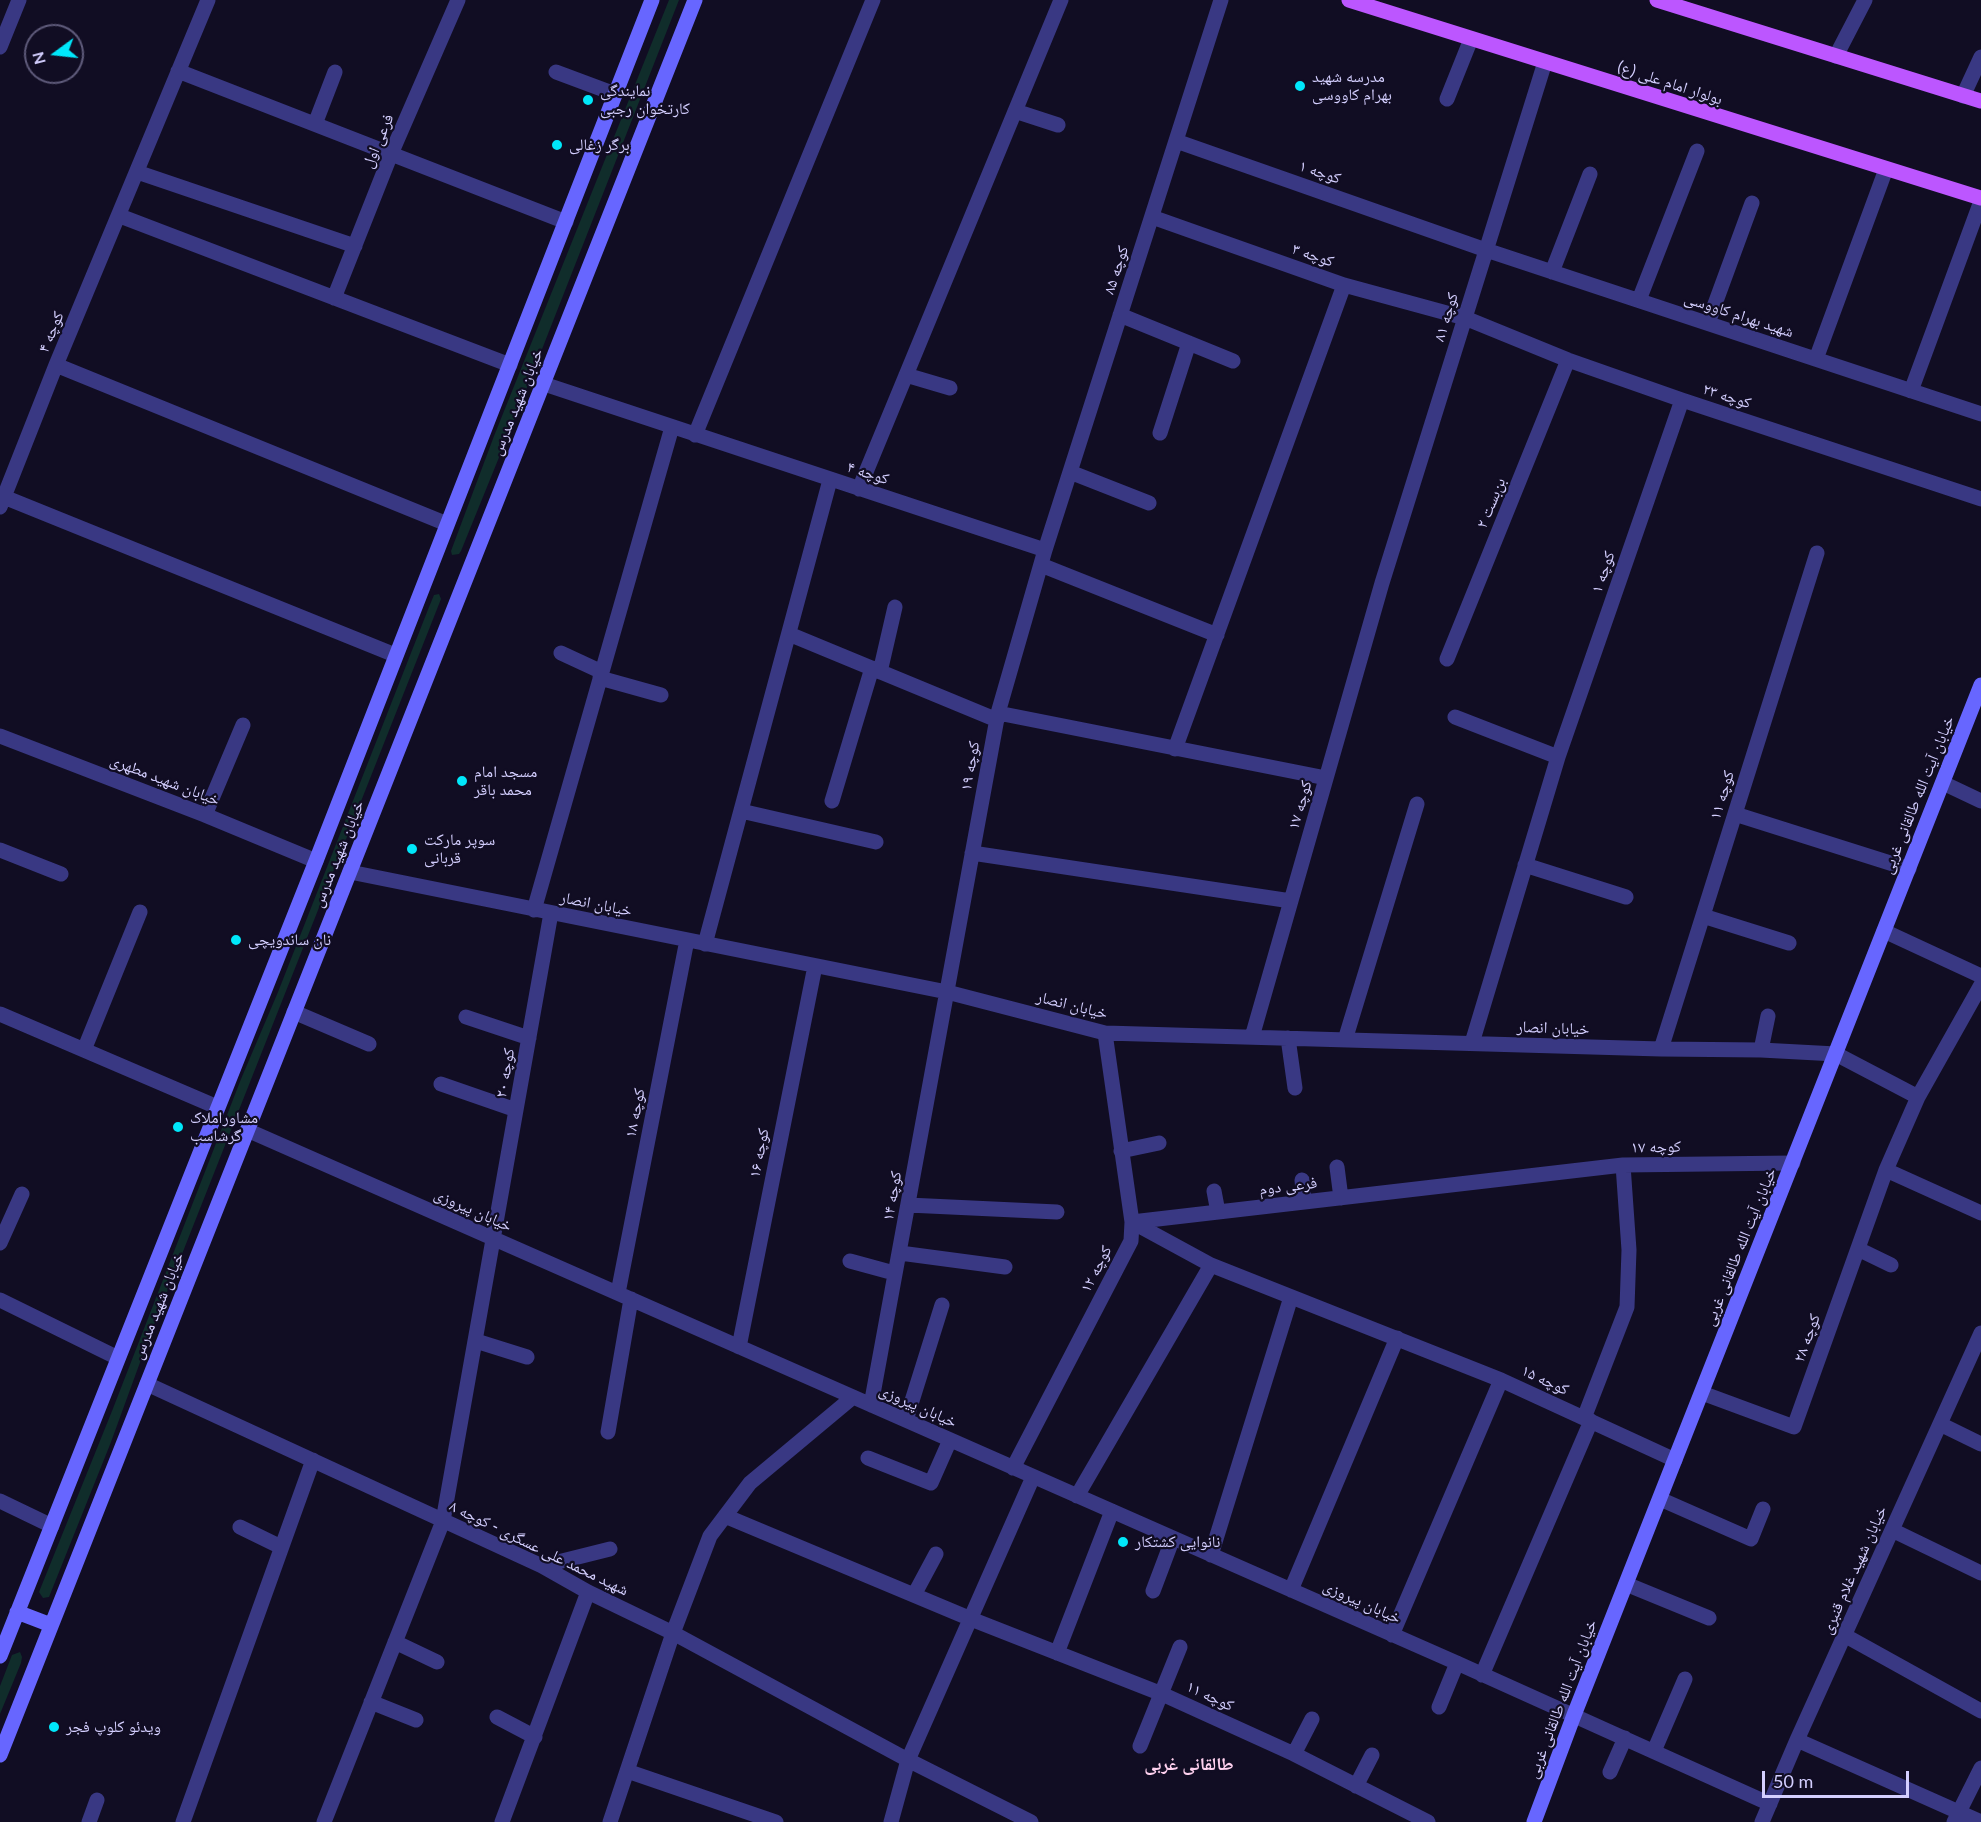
<!DOCTYPE html>
<html>
<head>
<meta charset="utf-8">
<style>
	body { margin:0 }
	#map { position:relative; width:1981px; height:1822px; overflow:hidden; background:#110d23; font-family:Lato,sans-serif }
	canvas { display:block }
	.north { position:absolute; left:24px; top:24px; width:60px; height:60px; box-sizing:border-box; background:#110d23; border:2px solid #5f5b7b; border-radius:50%; rotate:255deg; font-size:16px; font-weight:700; line-height:24px; text-align:center; color:#d4cfff }
	.north::after { content:''; display:block; margin:auto; width:21px; height:27px; background:#00e7fa; clip-path:polygon(50% 0,100% 100%,50% 72%,0 100%) }
	.scale { position:absolute; left:1762px; top:1771px; width:147px; height:27px; box-sizing:border-box; border:3px solid #d4cfff; border-top:0; padding-left:8px; font-size:18px; line-height:21px; white-space:nowrap; color:#d4cfff; -webkit-text-stroke:4px #110d23; paint-order:stroke }
</style>
</head>
<body>
<div id="map">
<canvas width="1981" height="1822"></canvas>
<div class="north">N</div>
<div class="scale">50 m</div>
</div>
<script>
const g = document.querySelector('canvas').getContext('2d');
g.lineJoin = 'round';
function fill(path, color) { g.fillStyle = color; g.fill(path, 'evenodd'); }
const poly = rows => new Path2D(rows.map(r => 'M' + r).join(''));
function trace(path, color, width, dash) { g.strokeStyle = color; g.lineWidth = width; g.lineCap = dash ? 'butt' : 'round'; g.setLineDash(dash || []); g.stroke(path); }
function write(font, color, halo, rows, align = 'center') {
  g.font = font + ' Lato,"Noto Naskh Arabic",sans-serif'; g.lineWidth = 4.5; g.setLineDash([]); g.textBaseline = 'middle'; g.strokeStyle = halo; g.fillStyle = color; for (const [text, x, y, turn = 0] of rows) {
    g.save(); g.translate(x, y); g.rotate((+turn || 0) * Math.PI / 180); g.textAlign = isNaN(turn) ? turn : align; if (halo) g.strokeText(text, 0, 0); g.fillText(text, 0, 0); g.restore();
  }
}
const green = poly([
	[669,0,679,0,515,418,461,551,459,554,452,555,451,551,494,436],
	[439,594,441,599,150,1335,111,1442,49,1597,43,1598,39,1592,112,1411,241,1079,278,992,429,607,434,595],
	[20,1652,22,1657,21,1663,0,1714,0,1686,12,1655]
]);
const street = poly([
	[0,47,19,0],
	[1836,56,1865,0],
	[178,71,566,222],
	[556,72,615,94],
	[1963,96,1981,57],
	[1447,99,1471,39],
	[1015,111,1058,125],
	[315,124,335,72],
	[1176,141,1486,250,1981,414],
	[137,172,355,246],
	[120,216,510,365],
	[1152,217,1344,285,1465,318,1568,360,1682,400,1981,499],
	[1552,272,1590,174],
	[334,298,391,154,458,0],
	[1639,300,1697,151],
	[1120,315,1233,361],
	[1708,323,1752,203],
	[1816,359,1886,169],
	[56,365,447,524],
	[906,375,950,388],
	[544,384,1045,550],
	[1911,391,1981,201],
	[1160,433,1189,343],
	[695,435,873,0],
	[1070,472,1149,503],
	[859,489,1061,0],
	[4,497,395,655],
	[0,507,56,365,208,0],
	[1041,565,1217,635],
	[789,634,997,720],
	[561,653,602,672],
	[1447,659,1568,360],
	[880,672,895,607],
	[600,678,661,695],
	[998,713,1326,778],
	[1455,717,1558,757],
	[0,736,205,815,316,861],
	[1175,749,1344,285],
	[1943,783,1981,801],
	[832,801,872,668],
	[741,811,876,842],
	[1735,814,1909,869],
	[205,815,243,725],
	[0,850,61,874],
	[972,853,1291,901],
	[1525,865,1626,897],
	[350,872,947,992,1105,1033,1661,1049,1761,1050,1836,1054,1918,1097],
	[534,910,672,427],
	[1703,916,1789,943],
	[1884,931,1981,976],
	[705,944,830,480],
	[294,1012,369,1044],
	[0,1014,217,1107],
	[466,1017,529,1038],
	[1252,1037,1382,583,1545,62],
	[1288,1038,1295,1088],
	[1345,1040,1417,804],
	[1472,1043,1558,757,1682,400],
	[1661,1049,1817,553],
	[84,1050,140,912],
	[1761,1050,1768,1016],
	[441,1084,516,1110],
	[247,1130,1457,1663,1770,1804],
	[1121,1151,1159,1143],
	[1337,1167,1341,1198],
	[1886,1170,1981,1213],
	[1302,1180,1304,1202],
	[1214,1191,1218,1212],
	[908,1205,1057,1212],
	[1132,1222,1623,1165,1793,1163],
	[1132,1222,1211,1265,1501,1380,1675,1460],
	[0,1243,22,1194],
	[1858,1249,1891,1265],
	[900,1253,1005,1267],
	[850,1261,894,1273],
	[618,1293,687,940],
	[0,1300,118,1358],
	[476,1341,527,1357],
	[739,1347,815,966],
	[147,1384,542,1566,588,1592,673,1633,908,1760,1031,1822],
	[1702,1393,1794,1427,1886,1170,1918,1097,1981,985],
	[871,1405,998,713,1045,550,1221,0],
	[1584,1418,1627,1307,1629,1250,1623,1165],
	[906,1420,942,1305],
	[1940,1424,1981,1444],
	[608,1432,631,1299],
	[868,1458,931,1483,950,1440],
	[1013,1468,1131,1241,1132,1222,1105,1033],
	[1077,1496,1211,1265],
	[1660,1499,1751,1539,1763,1509],
	[0,1501,52,1526],
	[725,1516,971,1619,1162,1694,1294,1754,1428,1822],
	[240,1527,281,1547],
	[1892,1530,1981,1573],
	[1211,1555,1291,1297],
	[542,1566,610,1549],
	[1626,1584,1709,1618],
	[1291,1590,1397,1338],
	[1153,1591,1173,1538],
	[914,1595,936,1554],
	[1392,1635,1501,1380],
	[1844,1635,1981,1711],
	[395,1642,437,1662],
	[1057,1653,1112,1511],
	[1482,1675,1591,1421],
	[371,1702,416,1720],
	[1439,1707,1457,1663],
	[497,1717,535,1737],
	[1797,1740,1981,1822],
	[1140,1746,1180,1647],
	[1654,1751,1685,1679],
	[1294,1754,1312,1719],
	[627,1771,776,1822],
	[1610,1772,1625,1738],
	[1356,1786,1372,1755],
	[89,1822,97,1800],
	[183,1822,313,1460],
	[324,1822,443,1521,551,913],
	[502,1822,588,1592],
	[610,1822,673,1633,710,1536,750,1483,853,1397],
	[891,1822,908,1760,1033,1477],
	[1762,1822,1797,1740,1981,1333],
	[1954,1822,1981,1768]
]);
const secondary = poly([
	[17,1612,51,1625],
	[0,1656,316,861,652,0],
	[0,1755,695,0],
	[1534,1822,1574,1715,1981,685]
]);
const primary = poly([
	[1349,0,1981,198],
	[1657,0,1981,101]
]);
const markers = [
	[1300,86,6,"#00e7fa"],
	[588,100,6,"#00e7fa"],
	[557,145,6,"#00e7fa"],
	[462,781,6,"#00e7fa"],
	[412,849,6,"#00e7fa"],
	[236,940,6,"#00e7fa"],
	[178,1127,6,"#00e7fa"],
	[1123,1542,6,"#00e7fa"],
	[54,1727,6,"#00e7fa"]
];
const poiNames = [
	["مدرسه شهید",1312,77],
	["بهرام کاووسی",1312,95],
	["نمایندگی",600,91],
	["کارتخوان رجبی",600,109],
	["برگر زغالی",569,145],
	["مسجد امام",474,772],
	["محمد باقر",474,790],
	["سوپر مارکت",424,840],
	["قربانی",424,858],
	["نان ساندویچی",248,940],
	["مشاوراملاک",190,1118],
	["گرشاسب",190,1136],
	["نانوایی کشتکار",1135,1542],
	["ویدئو کلوپ فجر",66,1727]
];
const streetNames = [
	["بولوار امام علی (ع)",1670,83,18],
	["فرعی اول",378,141,-67],
	["کوچه ۱",1320,172,19],
	["کوچه ۳",1313,255,19],
	["کوچه ۸۵",1116,270,-72],
	["شهید بهرام کاووسی",1739,315,18],
	["کوچه ۸۱",1446,317,-73],
	["کوچه ۴",51,332,-67],
	["کوچه ۲۳",1727,396,18],
	["خیابان شهید مدرس",517,402,-68],
	["کوچه ۴",868,473,18],
	["بن‌بست ۲",1491,503,-68],
	["کوچه ۱",1603,572,-71],
	["کوچه ۱۹",970,766,-80],
	["خیابان شهید مطهری",165,780,21],
	["کوچه ۱۱",1722,795,-73],
	["خیابان آیت الله طالقانی غربی",1918,795,-68],
	["کوچه ۱۷",1300,805,-74],
	["خیابان شهید مدرس",338,854,-68],
	["خیابان انصار",596,904,11],
	["خیابان انصار",1072,1005,14],
	["خیابان انصار",1553,1028,2],
	["کوچه ۲۰",505,1073,-80],
	["کوچه ۱۸",635,1113,-79],
	["کوچه ۱۷",1656,1147,-1],
	["کوچه ۱۶",759,1153,-79],
	["فرعی دوم",1288,1186,-7],
	["کوچه ۱۴",892,1196,-80],
	["خیابان پیروزی",473,1210,24],
	["خیابان آیت الله طالقانی غربی",1740,1247,-68],
	["کوچه ۱۲",1096,1269,-63],
	["خیابان شهید مدرس",158,1306,-68],
	["کوچه ۲۸",1807,1338,-70],
	["کوچه ۱۵",1545,1380,25],
	["خیابان پیروزی",918,1406,24],
	["شهید محمد علی عسگری - کوچه ۸",539,1548,26],
	["خیابان شهید غلام قنبری",1854,1570,-66],
	["خیابان پیروزی",1362,1602,24],
	["کوچه ۱۱",1210,1696,25],
	["خیابان آیت الله طالقانی غربی",1562,1699,-69]
];
const neighbourhoodNames = [
	["طالقانی غربی",1189,1764]
];
fill(green, '#102d2b');
trace(street, '#393883', 15);
trace(secondary, '#6766ff', 15);
trace(primary, '#bc56ff', 15);
for (const [x, y, r, color] of markers) { const dot = new Path2D(); dot.arc(x, y, r, 0, 2 * Math.PI); g.fillStyle = color; g.fill(dot); trace(dot, '#110d23', 2); }
write('16px', '#d4cfff', '#110d23', poiNames, 'left');
write('16px', '#d4cfff', '#110d23', streetNames);
write('bold 18px', '#ffd1ef', '#110d23', neighbourhoodNames);
</script>
</body>
</html>
